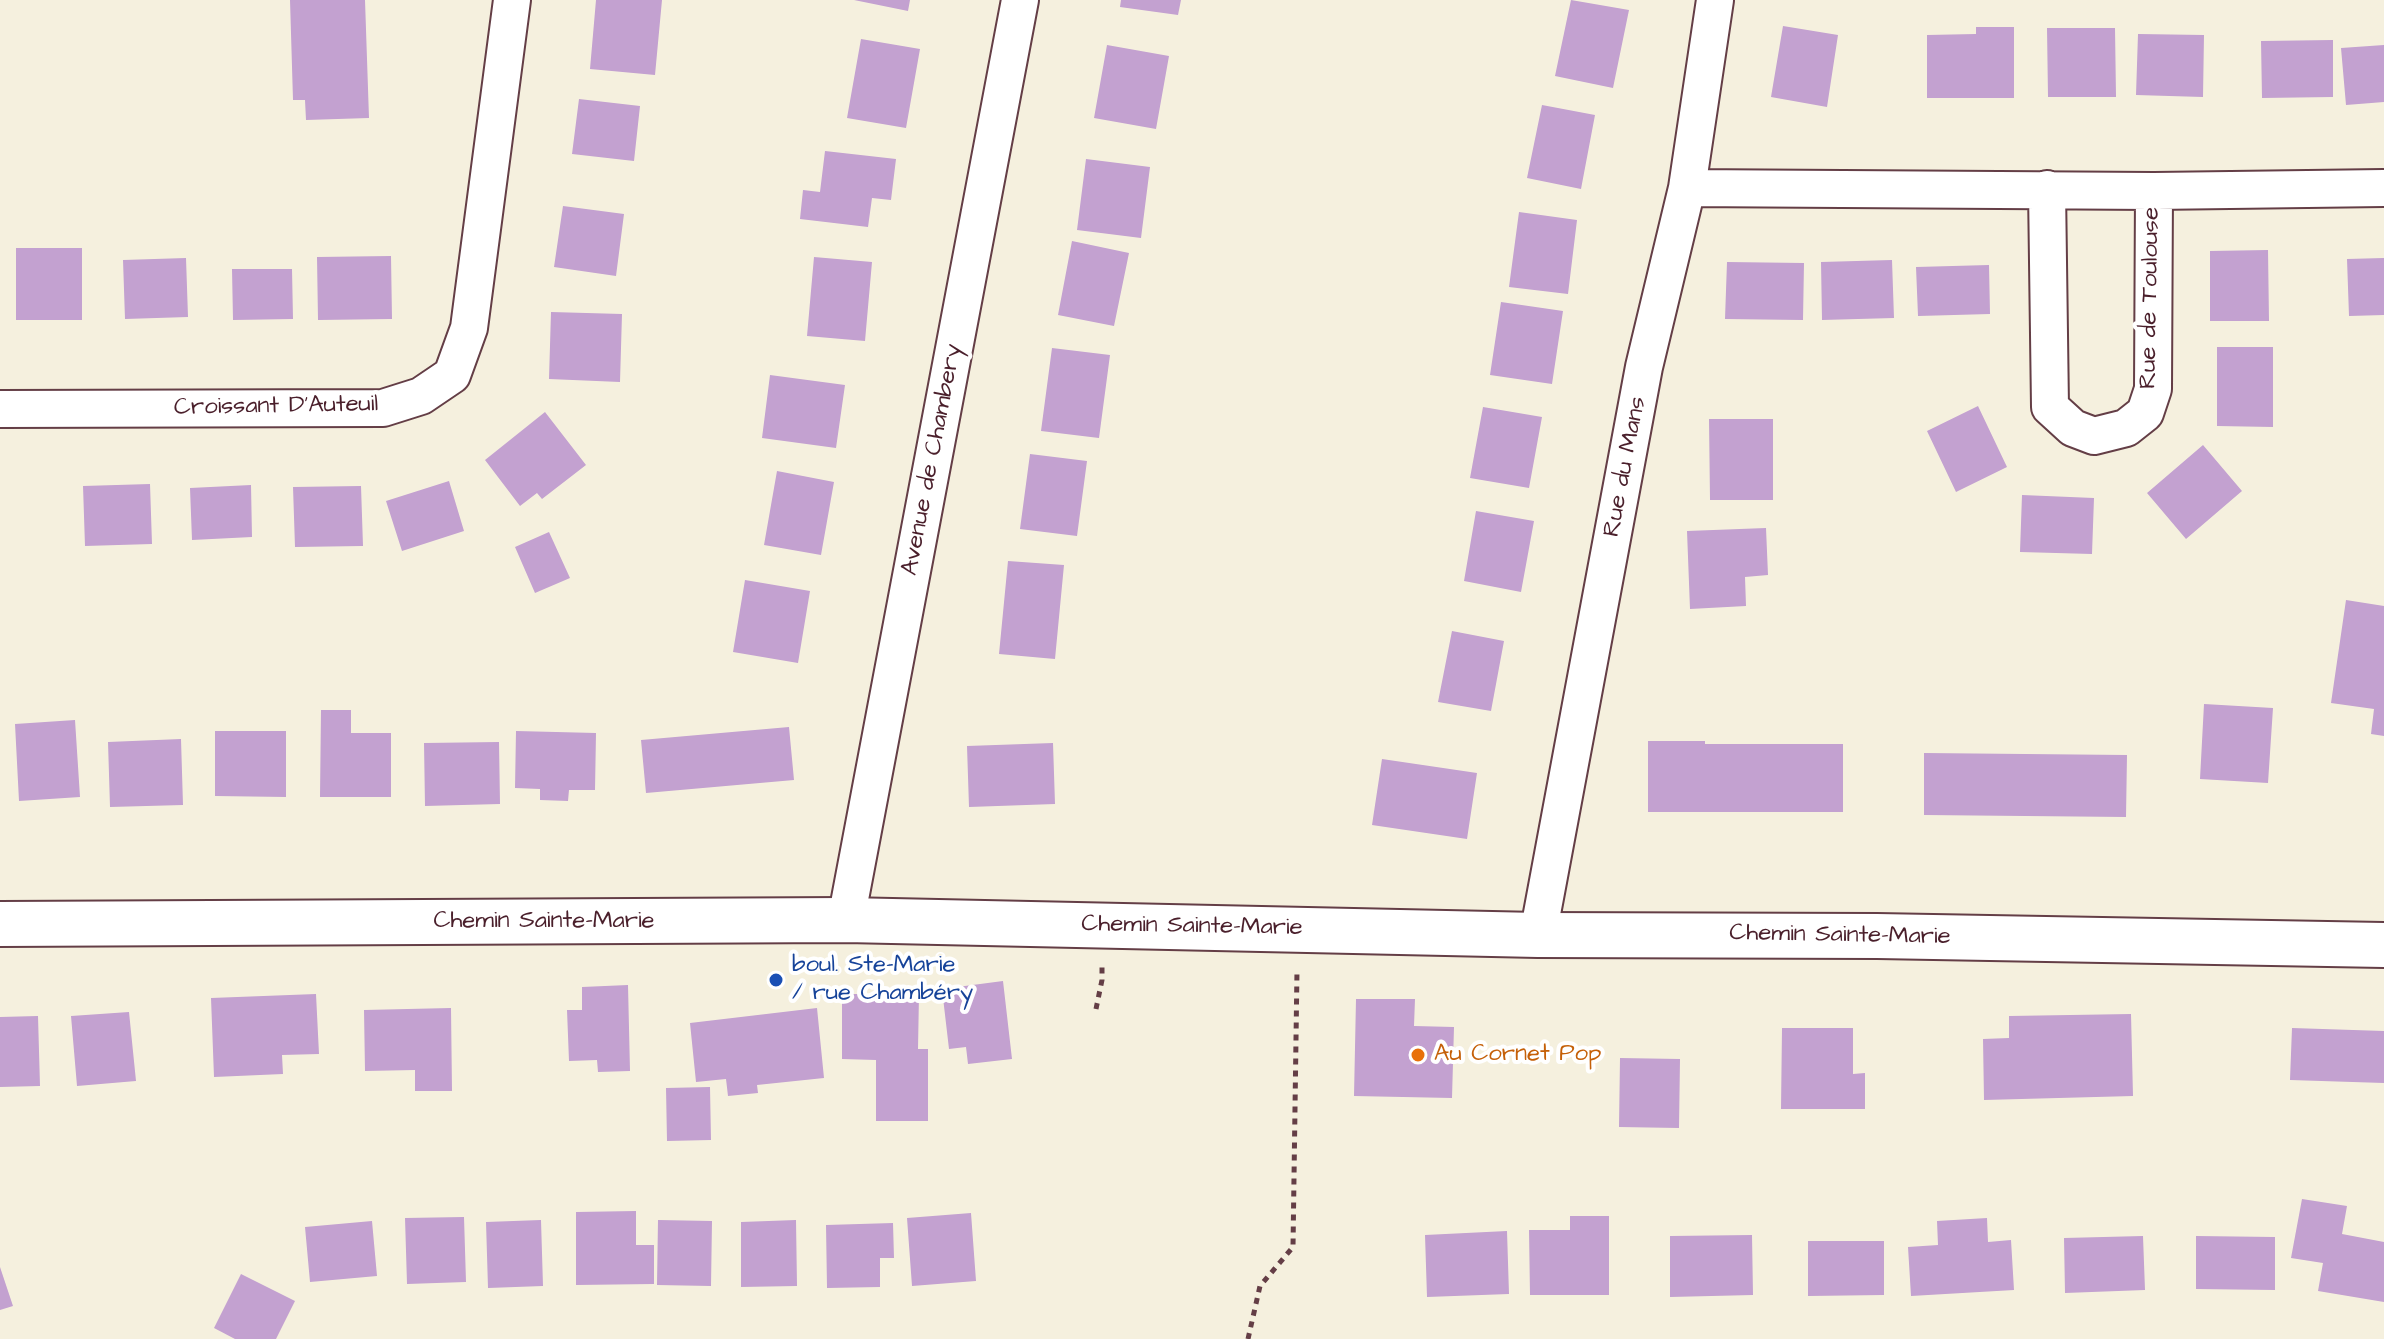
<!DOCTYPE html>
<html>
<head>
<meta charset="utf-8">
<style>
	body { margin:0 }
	canvas { display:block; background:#f5f0de }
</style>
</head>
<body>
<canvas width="2384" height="1339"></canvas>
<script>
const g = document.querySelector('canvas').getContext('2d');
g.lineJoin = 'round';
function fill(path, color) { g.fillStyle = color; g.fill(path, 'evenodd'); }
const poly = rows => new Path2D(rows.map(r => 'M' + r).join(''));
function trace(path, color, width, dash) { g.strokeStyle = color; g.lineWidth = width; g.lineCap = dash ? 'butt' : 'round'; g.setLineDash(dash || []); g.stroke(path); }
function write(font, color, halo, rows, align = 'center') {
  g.font = font + ' "Architects Daughter",sans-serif'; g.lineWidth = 8; g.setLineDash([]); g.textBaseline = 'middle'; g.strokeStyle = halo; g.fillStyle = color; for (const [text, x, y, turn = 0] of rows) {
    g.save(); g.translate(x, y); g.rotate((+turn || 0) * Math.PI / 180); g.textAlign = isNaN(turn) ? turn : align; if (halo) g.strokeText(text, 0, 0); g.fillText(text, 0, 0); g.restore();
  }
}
const building = poly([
	[290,0,365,0,369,118,306,120,305,100,293,100],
	[596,0,662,0,655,75,590,69],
	[854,0,910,0,908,11],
	[1121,0,1181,0,1178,15,1120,7],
	[1571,0,1629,10,1613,88,1555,76],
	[1783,26,1838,35,1827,107,1771,97],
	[1976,27,2014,27,2014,98,1927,98,1927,35,1976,34],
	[2047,28,2115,28,2116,97,2048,97],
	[2138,34,2204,35,2203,97,2136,95],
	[861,39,920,49,906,128,847,118],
	[2333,40,2333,97,2262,98,2261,41],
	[1107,45,1169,56,1156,129,1094,118],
	[2384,45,2384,102,2346,105,2341,48],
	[579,99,640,106,634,161,572,154],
	[1542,105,1595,115,1581,189,1527,178],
	[825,151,896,159,891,200,872,198,868,227,800,219,803,190,820,192],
	[1086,159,1150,167,1141,238,1077,230],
	[563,206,624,214,616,276,554,267],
	[1519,212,1577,220,1568,294,1509,287],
	[1072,241,1129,253,1114,326,1058,315],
	[16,248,82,248,82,320,16,320],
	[2268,250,2269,321,2210,321,2210,251],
	[391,256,392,319,318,320,317,257],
	[814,257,872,262,865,341,807,336],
	[186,258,188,317,125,319,123,260],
	[2384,258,2384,315,2349,316,2347,259],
	[1892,260,1894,318,1822,320,1821,262],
	[1727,262,1804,263,1803,320,1725,319],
	[1989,265,1990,314,1918,316,1916,267],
	[232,269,292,269,293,319,233,320],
	[1501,302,1563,311,1552,384,1490,375],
	[551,312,622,314,620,382,549,379],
	[2217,347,2273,347,2273,427,2217,426],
	[1052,348,1110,355,1099,438,1041,431],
	[770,375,845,385,836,448,762,438],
	[1978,406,2007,467,1956,492,1927,431],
	[1483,407,1542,417,1529,488,1470,478],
	[545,412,586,465,542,499,537,493,520,506,485,460],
	[1709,419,1773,419,1773,500,1710,500],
	[2203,445,2242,491,2186,539,2147,493],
	[1030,454,1087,461,1077,536,1020,529],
	[777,471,834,482,821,555,764,545],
	[449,481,464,531,402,551,386,501],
	[150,484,152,544,85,546,83,486],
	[251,485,252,537,192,540,190,488],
	[361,486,363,546,295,547,293,487],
	[2022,495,2094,498,2092,554,2020,552],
	[1476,511,1534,521,1521,592,1464,581],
	[1766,528,1768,575,1745,577,1746,606,1690,609,1687,531],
	[549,532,570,578,535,593,515,547],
	[1008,561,1064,565,1055,659,999,654],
	[745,580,810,591,798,663,733,652],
	[2346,600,2384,606,2384,736,2371,734,2374,709,2331,703],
	[1452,631,1504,641,1491,711,1438,702],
	[2204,704,2273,708,2268,783,2200,779],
	[321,710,351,710,351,733,391,733,391,797,320,797],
	[75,720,80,797,19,801,15,724],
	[789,727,794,780,646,793,641,740],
	[215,731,286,731,286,797,215,796],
	[516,731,596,733,595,790,569,790,568,801,540,800,540,789,515,788],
	[181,739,183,805,110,807,108,742],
	[1648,741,1705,741,1705,744,1843,744,1843,812,1648,812],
	[499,742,500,804,425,806,424,743],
	[1053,743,1055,804,969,807,967,746],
	[1924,753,2127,755,2126,817,1924,815],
	[1382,759,1477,773,1467,839,1372,825],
	[1003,981,1012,1059,968,1064,966,1047,949,1049,942,989],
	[628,985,630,1071,598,1072,597,1060,569,1061,567,1010,582,1010,582,987],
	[316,994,319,1054,282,1055,283,1074,214,1077,211,998],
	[842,994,919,994,918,1049,928,1049,928,1121,876,1121,876,1060,842,1059],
	[1356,999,1415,999,1414,1026,1454,1027,1452,1098,1354,1096],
	[451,1008,452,1091,415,1091,415,1070,365,1071,364,1010],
	[817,1008,824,1078,757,1085,758,1093,728,1096,726,1079,696,1082,690,1023],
	[129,1012,136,1081,77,1086,71,1016],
	[2131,1014,2133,1096,1984,1100,1983,1039,2009,1038,2009,1016],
	[38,1016,40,1086,0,1087,0,1017],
	[1782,1028,1853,1028,1853,1074,1865,1073,1865,1109,1781,1109],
	[2292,1028,2384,1031,2384,1083,2290,1080],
	[1620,1058,1680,1059,1679,1128,1619,1127],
	[710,1087,711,1140,667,1141,666,1088],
	[2302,1199,2347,1206,2342,1234,2384,1242,2384,1302,2318,1291,2323,1263,2291,1258],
	[636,1211,636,1245,654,1245,654,1284,576,1285,576,1212],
	[971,1213,976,1281,912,1286,907,1218],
	[1570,1216,1609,1216,1609,1295,1530,1295,1529,1230,1570,1230],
	[464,1217,466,1282,407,1284,405,1218],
	[1987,1218,1988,1242,2011,1240,2014,1290,1911,1296,1908,1247,1938,1245,1937,1221],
	[541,1220,543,1286,488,1288,486,1222],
	[658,1220,712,1221,711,1286,657,1285],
	[796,1220,797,1286,741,1287,741,1222],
	[372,1221,377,1276,310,1282,305,1227],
	[893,1223,894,1258,880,1258,880,1287,827,1288,826,1225],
	[1507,1231,1509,1294,1427,1297,1425,1235],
	[1752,1235,1753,1295,1670,1297,1670,1236],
	[2143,1236,2145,1290,2065,1293,2064,1238],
	[2196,1236,2275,1237,2275,1290,2196,1289],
	[1808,1241,1884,1241,1884,1295,1808,1296],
	[0,1267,13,1306,0,1310],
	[241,1274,295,1301,276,1339,235,1339,214,1328]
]);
const path = poly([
	[1096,1009,1102,980,1102,967],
	[1248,1339,1260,1286,1293,1247,1297,970]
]);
const minor = poly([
	[1687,188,2154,191,2384,188],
	[2047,189,2050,407,2073,428,2094,436,2126,428,2145,413,2153,389,2154,191],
	[0,409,383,408,421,396,452,375,469,328,512,0],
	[846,920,1020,0],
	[1538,935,1644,367,1687,188,1715,0]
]);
const tertiary = poly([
	[0,924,846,920,1538,935,1877,936,2384,945]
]);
const markers = [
	[776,980,8,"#1a4fb4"],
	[1418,1055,8,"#e8710a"]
];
const streetNames = [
	["Rue de Toulouse",2151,298,-89],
	["Croissant D'Auteuil",276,407,-1],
	["Avenue de Chambery",933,460,-79],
	["Rue du Mans",1626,467,-79],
	["Chemin Sainte-Marie",544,922],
	["Chemin Sainte-Marie",1192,927,1],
	["Chemin Sainte-Marie",1840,936,1]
];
const transitNames = [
	["boul. Ste-Marie",792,966],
	["/ rue Chambéry",792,994]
];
const foodNames = [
	["Au Cornet Pop",1434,1055]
];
fill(building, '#c3a1d0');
trace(minor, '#643e46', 40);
trace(tertiary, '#643e46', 48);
trace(path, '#643e46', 5, [6, 6]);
trace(minor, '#fff', 36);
trace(tertiary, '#fff', 44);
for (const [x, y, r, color] of markers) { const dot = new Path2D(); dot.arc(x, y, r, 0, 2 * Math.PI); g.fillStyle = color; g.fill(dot); trace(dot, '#fff', 3); }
write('24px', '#4a1f2b', '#fff', streetNames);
write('24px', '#164399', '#fff', transitNames, 'left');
write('24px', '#c56008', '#fff', foodNames, 'left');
</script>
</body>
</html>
